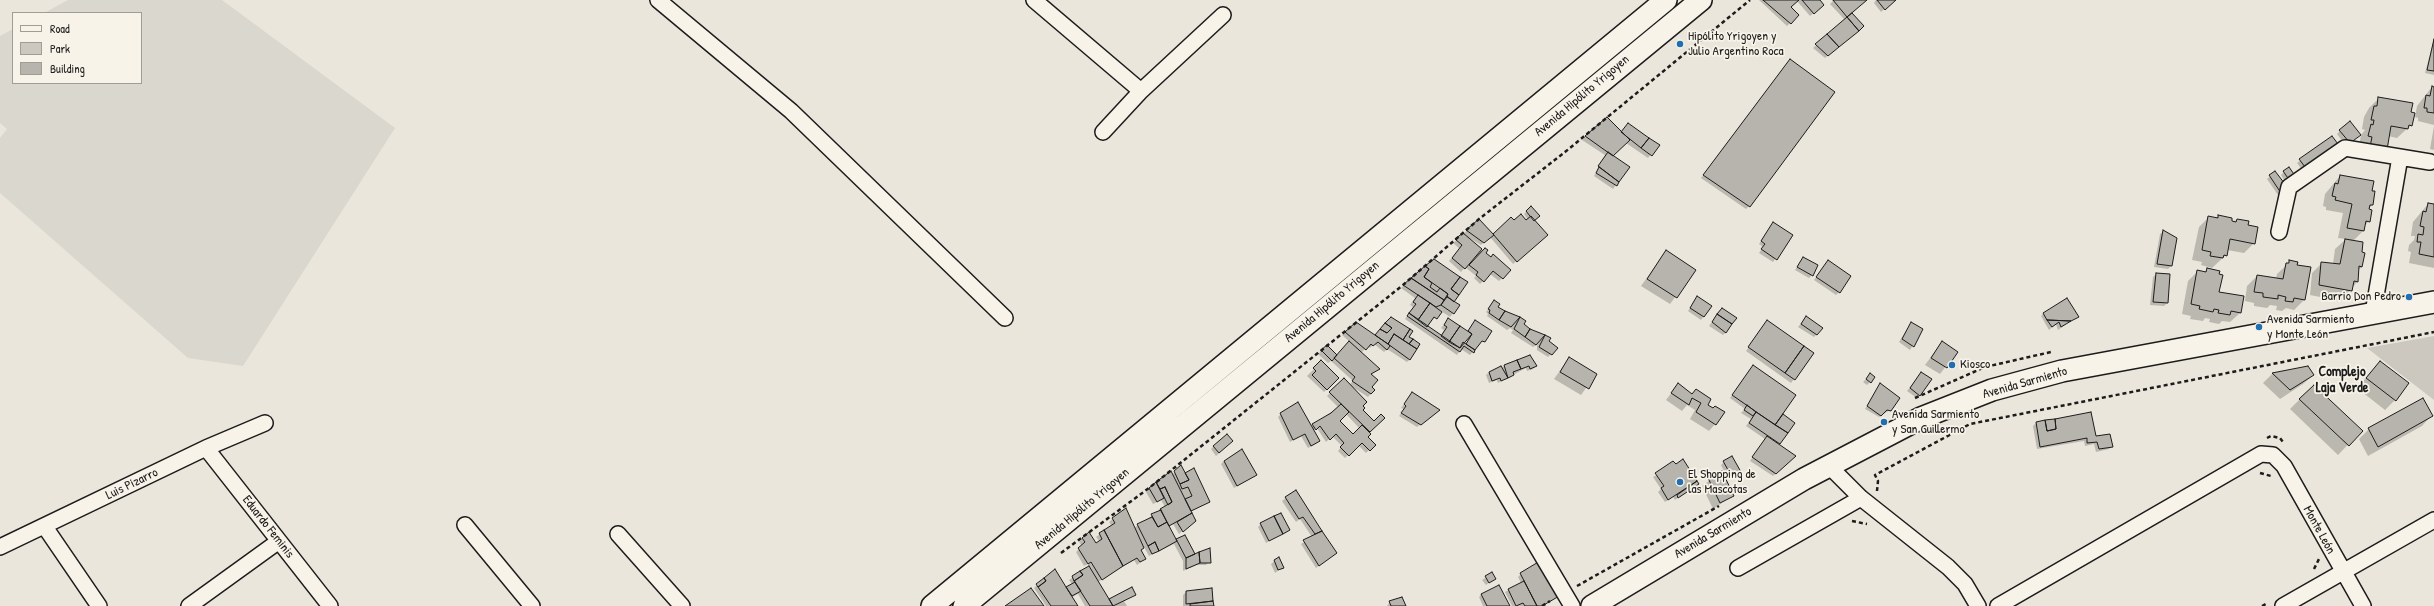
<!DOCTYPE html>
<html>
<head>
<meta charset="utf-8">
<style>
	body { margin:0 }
	#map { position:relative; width:2434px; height:606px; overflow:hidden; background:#eae6dc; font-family:"Patrick Hand",sans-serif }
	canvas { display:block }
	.legend { position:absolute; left:12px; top:12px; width:130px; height:72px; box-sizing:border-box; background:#f7f3e8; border:1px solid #9f9d96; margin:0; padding:5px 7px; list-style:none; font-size:12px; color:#1c1c1c }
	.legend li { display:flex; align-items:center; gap:8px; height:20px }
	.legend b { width:20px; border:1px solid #9f9d96 }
</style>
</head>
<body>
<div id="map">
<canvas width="2434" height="606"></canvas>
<ul class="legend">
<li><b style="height:5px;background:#f7f3e8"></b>Road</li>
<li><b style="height:11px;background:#ccc8c0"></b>Park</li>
<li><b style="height:11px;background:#b6b4ac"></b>Building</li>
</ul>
</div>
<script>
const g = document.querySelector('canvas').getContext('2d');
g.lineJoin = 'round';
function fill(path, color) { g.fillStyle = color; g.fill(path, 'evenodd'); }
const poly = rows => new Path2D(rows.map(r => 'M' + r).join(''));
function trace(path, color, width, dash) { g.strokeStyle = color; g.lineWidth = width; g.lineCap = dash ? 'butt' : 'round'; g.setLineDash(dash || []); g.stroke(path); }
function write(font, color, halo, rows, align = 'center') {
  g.font = font + ' "Patrick Hand",sans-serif'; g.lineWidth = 3.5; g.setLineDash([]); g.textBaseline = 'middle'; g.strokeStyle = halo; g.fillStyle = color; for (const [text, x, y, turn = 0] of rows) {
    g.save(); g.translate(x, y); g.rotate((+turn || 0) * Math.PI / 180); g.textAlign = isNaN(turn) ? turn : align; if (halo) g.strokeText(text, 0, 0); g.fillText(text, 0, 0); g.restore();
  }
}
const built = poly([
	[68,0,222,0,395,128,243,366,188,358,0,193,0,138,7,129,0,123,0,36,13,29,13,83,141,83,141,13,44,13]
]);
const green = poly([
	[2434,336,2434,400,2367,348]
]);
const shadow = poly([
	[1759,0,1818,0,1820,8,1810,16,1797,1,1790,7,1798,15,1787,26],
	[1866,0,1851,13,1863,26,1860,29,1825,58,1813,48,1845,20,1830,4,1833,1],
	[1876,0,1895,0,1881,12,1874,3],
	[2434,39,2434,75,2425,73],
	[1790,60,1749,206,1746,209,1701,178],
	[2432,87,2434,88,2434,125,2418,121,2418,118,2415,117,2417,106],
	[2379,98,2411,125,2397,138,2388,136,2386,150,2359,146,2361,135,2365,130,2362,129,2364,117,2369,108],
	[1607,119,1621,133,1658,145,1648,158,1626,143,1611,156,1629,168,1613,189,1594,176,1605,155,1582,140],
	[2434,126,2434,150,2430,149],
	[2340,131,2359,135,2346,146,2337,134],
	[2332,137,2305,174,2297,163],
	[2275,172,2284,190,2278,195,2267,179],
	[2284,172,2296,180,2288,186,2281,175],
	[2340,176,2371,192,2372,205,2368,209,2369,221,2364,226,2363,231,2353,241,2360,253,2362,267,2358,270,2357,282,2341,301,2310,295,2312,273,2322,263,2333,264,2335,249,2346,239,2338,238,2343,213,2326,210,2326,207,2323,206,2325,194],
	[2428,204,2434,205,2434,268,2409,263,2411,252,2408,251,2409,245,2414,240,2415,236,2411,236,2413,222],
	[1527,211,1544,238,1513,264,1490,237,1481,245,1464,235,1483,252,1502,278,1499,281,1490,274,1480,284,1474,278,1476,276,1465,267,1461,272,1449,261,1460,249,1453,243,1479,220,1493,236,1511,219,1514,222,1526,221,1528,220,1524,214],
	[2219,216,2231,222,2237,220,2247,226,2254,243,2244,253,2227,250,2226,255,2212,268,2201,265,2202,262,2192,260,2199,227,2209,217,2216,219],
	[1771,226,1792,236,1773,262,1759,253,1763,247,1759,244],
	[2163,232,2171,266,2168,269,2154,267,2160,234],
	[1666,251,1695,270,1670,304,1641,286],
	[1803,258,1812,275,1809,278,1795,270],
	[1434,260,1454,301,1459,305,1450,317,1441,311,1426,327,1440,337,1444,330,1441,328,1448,320,1467,332,1472,324,1490,332,1470,355,1461,349,1457,355,1405,319,1413,307,1410,305,1415,298,1401,288],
	[1466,337,1470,340,1466,345,1462,343],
	[1828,262,1839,292,1836,295,1814,280],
	[2290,262,2296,265,2310,268,2304,300,2294,310,2286,308,2282,311,2276,310,2277,306,2270,305,2267,308,2254,306,2254,303,2245,301,2247,286,2257,276,2276,279,2277,274],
	[2207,269,2218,292,2240,313,2230,322,2222,321,2219,324,2209,322,2210,319,2205,318,2203,321,2190,319,2191,316,2182,314,2188,281,2198,271,2204,273],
	[2156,274,2167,303,2164,306,2150,305,2153,277],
	[1695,300,1703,317,1701,320,1688,311],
	[1492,304,1512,317,1514,315,1524,321,1522,324,1537,334,1539,332,1549,339,1548,341,1557,348,1548,357,1537,350,1537,345,1533,347,1511,333,1513,330,1510,328,1507,330,1487,316,1488,314,1486,312],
	[1719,312,1726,332,1723,335,1709,326],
	[2044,313,2077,316,2058,330,2056,324,2049,330,2041,316],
	[1806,317,1817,334,1814,337,1798,327],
	[1388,321,1408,337,1410,359,1407,362,1387,349,1384,352,1374,344,1370,348,1368,346,1361,353,1376,371,1370,375,1371,387,1374,390,1368,397,1351,386,1362,410,1374,422,1383,418,1366,437,1374,445,1366,453,1358,445,1345,458,1338,451,1342,446,1332,436,1326,442,1317,428,1313,431,1319,441,1316,444,1308,448,1301,436,1290,442,1278,417,1281,414,1311,427,1338,407,1327,396,1344,379,1349,385,1353,381,1331,361,1328,363,1318,354,1326,347,1337,356,1350,342,1342,335,1356,324,1375,337],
	[1346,414,1360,429,1353,436,1339,421],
	[1766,323,1813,353,1791,383,1746,351],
	[1911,323,1922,330,1910,350,1899,342],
	[1942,342,1957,352,1940,374,1925,365],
	[1530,356,1536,366,1533,369,1527,371,1526,368,1498,383,1497,380,1489,383,1486,375,1489,372],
	[1569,358,1596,374,1581,395,1554,379],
	[1321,362,1338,378,1324,392,1307,376],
	[2380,362,2395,400,2385,410,2357,388],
	[1753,366,1781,414,1794,423,1779,445,1794,456,1773,476,1750,461,1765,439,1746,426,1751,419,1741,413,1745,409,1730,398],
	[2308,367,2313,375,2303,384,2280,399,2263,383,2272,374],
	[1921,373,1920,395,1917,398,1907,391],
	[1870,375,1870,382,1867,385,1863,382],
	[1678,384,1691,394,1696,390,1707,405,1715,424,1709,431,1690,419,1695,410,1687,405,1682,411,1666,400],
	[1880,385,1890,410,1879,417,1865,409],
	[1409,397,1436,413,1417,427,1399,416,1404,409,1401,408],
	[2300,399,2361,431,2338,455,2290,409],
	[2091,414,2095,437,2112,446,2109,449,2096,452,2094,444,2085,446,2084,441,2037,449,2033,426,2036,423],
	[2431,416,2422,426,2368,456,2359,439,2369,429],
	[1229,444,1216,456,1211,449,1214,446],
	[1224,461,1256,475,1234,488,1221,464],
	[1683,461,1698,484,1675,500,1673,497,1665,502,1658,492,1661,489,1653,477],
	[1724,462,1736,474,1728,479,1721,465],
	[1170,472,1172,475,1175,472,1185,474,1209,502,1190,512,1195,520,1179,534,1173,524,1168,527,1176,541,1185,536,1194,555,1209,562,1206,565,1197,565,1183,571,1183,561,1174,544,1149,556,1144,547,1141,551,1144,559,1141,562,1137,565,1134,560,1098,582,1108,600,1135,594,1124,601,1127,606,1085,606,1078,594,1072,597,1077,606,1046,606,1034,588,1037,585,1066,588,1072,584,1069,580,1089,567,1088,564,1084,566,1076,552,1082,546,1079,542,1089,534,1096,544,1100,542,1096,537,1112,526,1109,522,1126,509,1134,528,1165,507,1161,500,1153,504,1146,492],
	[1721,472,1732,496,1713,509,1702,486],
	[1295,491,1336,553,1316,568,1301,544,1312,537,1300,519,1296,522,1282,501],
	[1261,524,1288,530,1266,543,1258,527],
	[1278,558,1283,567,1275,573,1271,564],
	[1492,574,1494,579,1486,585,1482,580],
	[1521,574,1559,595,1541,606,1512,606,1505,592,1521,583,1518,577],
	[1211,589,1213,606,1183,606,1183,595,1186,592],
	[1482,594,1508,606,1483,606,1479,597],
	[1390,602,1405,606,1387,606]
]);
const building = poly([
	[1763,0,1799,0,1791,7,1799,15,1791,24,1763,0],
	[1802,0,1820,0,1824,5,1814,14,1802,0],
	[1833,0,1867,0,1847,17,1833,0],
	[1877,0,1896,0,1885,10,1877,0],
	[1852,13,1864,26,1859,31,1847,17,1852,13],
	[1847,17,1859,31,1839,47,1827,34,1847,17],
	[1827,34,1839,47,1828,56,1815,44,1827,34],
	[2434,39,2434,71,2427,70,2434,39],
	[1790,59,1835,92,1750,207,1703,175,1790,59],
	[2432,86,2434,87,2434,113,2427,112,2427,108,2424,108,2426,95,2430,96,2432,86],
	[2378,97,2413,103,2411,112,2415,113,2412,126,2409,125,2408,129,2391,126,2387,150,2370,147,2372,137,2368,136,2371,124,2373,125,2374,120,2371,120,2374,106,2377,106,2378,97],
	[1607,117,1630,140,1613,156,1585,136,1607,117],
	[2350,121,2361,135,2350,143,2339,130,2350,121],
	[1628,123,1649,138,1641,148,1621,132,1628,123],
	[2332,136,2341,148,2308,171,2299,159,2332,136],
	[1649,138,1660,145,1652,156,1641,148,1649,138],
	[1608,152,1630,167,1619,182,1598,166,1608,152],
	[1599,167,1619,182,1617,186,1596,173,1599,167],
	[2289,167,2298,180,2292,184,2283,171,2289,167],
	[2275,171,2288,188,2281,193,2269,175,2275,171],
	[2340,175,2374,181,2372,191,2375,191,2373,205,2370,205,2369,209,2372,210,2370,222,2366,221,2364,231,2347,228,2352,204,2335,200,2336,197,2332,196,2335,183,2338,184,2340,175],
	[2428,203,2434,204,2434,257,2419,254,2421,242,2417,242,2418,234,2423,235,2424,227,2420,226,2423,211,2426,212,2428,203],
	[1531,206,1540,216,1534,221,1526,211,1531,206],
	[1521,214,1526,220,1531,216,1548,235,1517,262,1493,234,1511,217,1514,220,1521,214],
	[2218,215,2232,218,2232,221,2236,222,2237,219,2249,221,2248,225,2258,227,2255,244,2230,239,2227,256,2224,255,2223,258,2210,256,2211,252,2202,250,2208,216,2218,218,2218,215],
	[1479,219,1494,235,1484,243,1466,230,1479,219],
	[1773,222,1793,235,1777,260,1761,249,1765,244,1761,241,1773,222],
	[2163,230,2177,238,2172,266,2157,264,2163,230],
	[1463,233,1482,249,1465,269,1452,258,1462,245,1455,239,1463,233],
	[2345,239,2363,242,2362,252,2365,253,2362,267,2359,266,2358,282,2354,281,2352,291,2319,285,2321,262,2340,264,2345,239],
	[1485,248,1488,250,1486,253,1491,257,1493,254,1511,270,1503,279,1493,271,1484,282,1476,275,1478,272,1469,265,1485,248],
	[1666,250,1696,270,1677,298,1647,279,1666,250],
	[1803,257,1818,265,1813,276,1797,267,1803,257],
	[1434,259,1460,277,1451,289,1459,295,1454,302,1447,296,1448,294,1424,277,1429,269,1425,266,1434,259],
	[1828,260,1851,276,1840,293,1816,277,1828,260],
	[2289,260,2298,262,2297,265,2311,267,2305,300,2294,298,2293,302,2285,301,2286,297,2278,295,2278,299,2263,297,2263,293,2254,292,2257,275,2283,279,2286,263,2289,263,2289,260],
	[1425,266,1429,269,1424,277,1432,283,1430,287,1437,292,1440,288,1448,294,1444,300,1411,278,1425,266],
	[2207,268,2220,271,2219,274,2223,275,2219,292,2244,296,2241,313,2231,311,2230,315,2218,313,2219,310,2214,309,2213,312,2199,309,2200,306,2191,304,2197,270,2206,272,2207,268],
	[2156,273,2170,274,2168,303,2153,302,2156,273],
	[1460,277,1468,282,1459,295,1451,289,1460,277],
	[1411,278,1444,300,1441,305,1436,307,1403,285,1411,278],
	[1418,295,1430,303,1418,320,1409,313,1416,304,1413,302,1418,295],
	[1697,296,1712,306,1704,317,1690,308,1697,296],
	[1447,297,1460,305,1454,314,1441,305,1447,297],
	[2067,298,2079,317,2071,321,2047,320,2043,313,2067,298],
	[1494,300,1500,304,1498,307,1505,311,1499,320,1489,313,1490,310,1488,309,1494,300],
	[1430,303,1442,312,1437,319,1434,317,1427,327,1418,320,1430,303],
	[1722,308,1737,318,1732,324,1717,314,1722,308],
	[1505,311,1520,317,1511,327,1499,320,1505,311],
	[1409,313,1460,348,1463,342,1475,350,1474,353,1464,346,1460,352,1407,316,1409,313],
	[1717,314,1732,324,1726,333,1712,322,1717,314],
	[1806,316,1823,328,1817,335,1801,324,1806,316],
	[1391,317,1410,329,1403,340,1394,334,1388,344,1375,335,1380,329,1387,333,1392,328,1385,323,1391,317],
	[1520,317,1526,321,1524,324,1530,329,1525,337,1514,329,1520,317],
	[1448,318,1460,326,1449,342,1441,336,1447,327,1444,325,1448,318],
	[1475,320,1492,331,1485,342,1482,341,1475,350,1466,344,1472,334,1468,331,1475,320],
	[1767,320,1804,346,1785,373,1748,347,1767,320],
	[2047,320,2071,321,2061,327,2059,322,2052,327,2047,320],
	[1356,322,1388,344,1390,346,1387,350,1378,342,1373,346,1371,344,1366,350,1345,332,1356,322],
	[1911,322,1923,329,1914,347,1902,339,1911,322],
	[1385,323,1392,328,1387,333,1380,329,1385,323],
	[1460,326,1472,334,1460,348,1449,342,1460,326],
	[1410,329,1413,331,1409,337,1413,339,1409,344,1403,340,1410,329],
	[1530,329,1545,335,1536,345,1525,337,1530,329],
	[1394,334,1417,349,1410,360,1388,344,1394,334],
	[1545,335,1551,338,1549,341,1558,348,1552,355,1539,347,1545,335],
	[1413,339,1420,344,1417,349,1409,344,1413,339],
	[1349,341,1380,369,1371,374,1378,380,1372,387,1375,390,1371,394,1352,381,1355,377,1334,358,1349,341],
	[1942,341,1958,352,1947,368,1931,358,1942,341],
	[1327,345,1337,355,1332,361,1321,350,1327,345],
	[1804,346,1814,353,1795,380,1785,373,1804,346],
	[1530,355,1537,366,1530,369,1529,366,1521,369,1517,360,1530,355],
	[1569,357,1597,374,1589,389,1560,372,1569,357],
	[1321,360,1339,378,1327,390,1312,375,1316,371,1313,368,1321,360],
	[1517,360,1521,369,1513,372,1514,375,1508,378,1504,365,1517,360],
	[2380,361,2409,383,2396,401,2366,378,2380,361],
	[1753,365,1796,395,1775,425,1732,395,1753,365],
	[1501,366,1508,378,1501,381,1500,378,1492,381,1489,372,1501,366],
	[2308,366,2314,375,2290,390,2272,373,2308,366],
	[1921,372,1932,379,1920,396,1910,388,1921,372],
	[1870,373,1875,377,1871,383,1866,379,1870,373],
	[1344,378,1367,402,1363,406,1365,408,1363,410,1374,421,1381,414,1385,418,1370,432,1329,392,1344,378],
	[1678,383,1692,394,1696,389,1711,399,1708,405,1713,408,1715,406,1725,412,1716,425,1696,412,1701,403,1692,398,1689,405,1671,393,1678,383],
	[1880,383,1900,398,1891,411,1887,410,1881,416,1867,406,1880,383],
	[2314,385,2363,431,2349,446,2299,399,2314,385],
	[1412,392,1440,410,1421,425,1401,413,1406,406,1404,404,1412,392],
	[2423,398,2433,416,2378,447,2368,428,2423,398],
	[1298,402,1320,441,1311,446,1305,434,1293,440,1280,413,1298,402],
	[1341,404,1349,412,1340,421,1353,434,1362,425,1371,434,1368,437,1376,445,1370,451,1362,443,1349,456,1340,447,1344,443,1336,434,1330,440,1320,426,1316,430,1312,424,1331,413,1341,404],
	[1747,405,1756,412,1753,416,1744,410,1747,405],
	[1756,412,1788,433,1780,444,1749,423,1756,412],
	[2091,412,2096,436,2110,434,2113,447,2099,449,2097,442,2087,443,2087,438,2040,447,2036,422,2045,420,2047,431,2056,429,2055,419,2091,412],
	[1783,414,1795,423,1788,433,1775,425,1783,414],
	[2055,419,2056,429,2047,431,2045,420,2055,419],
	[1227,434,1233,441,1219,453,1213,446,1227,434],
	[1767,436,1796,456,1776,474,1752,457,1767,436],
	[1242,449,1257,475,1237,486,1224,461,1242,449],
	[1732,456,1741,472,1732,477,1723,461,1732,456],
	[1683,459,1697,481,1668,500,1661,488,1664,486,1655,473,1673,461,1676,464,1683,459],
	[1181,465,1189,480,1180,484,1174,471,1181,465],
	[1194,468,1210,502,1191,511,1185,499,1192,496,1188,487,1182,489,1180,484,1189,480,1185,473,1194,468],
	[1171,471,1192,513,1169,526,1160,509,1172,502,1165,487,1160,489,1156,482,1171,471],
	[1722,471,1734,496,1720,503,1708,478,1722,471],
	[1697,481,1699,484,1678,498,1677,495,1697,481],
	[1156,482,1164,498,1157,502,1149,488,1156,482],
	[1165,487,1172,502,1168,505,1160,489,1165,487],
	[1296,490,1322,531,1315,534,1303,517,1299,519,1285,497,1296,490],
	[1126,508,1144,548,1141,550,1146,559,1140,562,1137,558,1123,566,1104,530,1115,523,1112,518,1126,508],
	[1161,510,1167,522,1158,527,1151,514,1161,510],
	[1192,513,1196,521,1183,532,1177,522,1192,513],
	[1281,513,1290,530,1283,534,1274,516,1281,513],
	[1274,516,1283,534,1269,541,1260,523,1274,516],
	[1152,517,1158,527,1167,522,1177,541,1159,551,1155,542,1148,546,1137,524,1152,517],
	[1104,530,1123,566,1102,580,1091,562,1088,564,1078,548,1085,542,1082,538,1089,532,1096,543,1102,539,1099,533,1104,530],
	[1322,531,1337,553,1319,566,1303,540,1322,531],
	[1185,535,1195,554,1186,558,1176,539,1185,535],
	[1155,542,1159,551,1152,554,1148,546,1155,542],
	[1210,548,1211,563,1200,563,1199,552,1210,548],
	[1199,552,1200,563,1186,569,1186,558,1199,552],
	[1279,557,1284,568,1278,570,1274,560,1279,557],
	[1540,561,1561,595,1542,606,1537,606,1520,573,1540,561],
	[1089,566,1109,599,1113,606,1090,606,1074,581,1083,575,1080,571,1089,566],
	[1055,569,1066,587,1078,606,1051,606,1038,587,1046,581,1044,578,1055,569],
	[1080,571,1083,575,1074,581,1072,576,1080,571],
	[1492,572,1496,579,1489,583,1485,576,1492,572],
	[1044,578,1046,581,1038,587,1036,584,1044,578],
	[1524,581,1537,606,1525,606,1523,603,1516,606,1508,589,1524,581],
	[1075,582,1081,591,1072,596,1066,587,1075,582],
	[1499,585,1510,606,1487,606,1481,594,1499,585],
	[1132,587,1136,595,1113,606,1109,599,1132,587],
	[1031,588,1044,606,1005,606,1031,588],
	[1212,588,1213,601,1186,604,1186,591,1212,588],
	[1402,597,1406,606,1391,606,1389,601,1402,597],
	[1213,601,1214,606,1190,606,1190,604,1213,601]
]);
const path = poly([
	[1915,398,1985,367,2051,352],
	[2267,438,2271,436,2280,438,2283,442],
	[2260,473,2271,476],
	[1877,491,1878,481,1875,475,1970,424,2434,332],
	[1852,521,1867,524],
	[1061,553,1149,488,1403,285,1479,219,1565,152,1750,0],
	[2314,569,2319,559],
	[1577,586,1719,506],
	[1542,606,1550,601],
	[2262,606,2268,603]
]);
const street = poly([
	[658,0,791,111,1005,318],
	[1034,0,1141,91],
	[1103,132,1141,91,1223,15],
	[2279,232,2289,187,2345,148,2430,162],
	[2373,313,2400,157],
	[1464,424,1572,606],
	[206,448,330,606],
	[1829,466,1861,498,1948,567,1965,584,1978,606],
	[465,525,532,606],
	[45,527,99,606],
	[618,534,682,606],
	[0,547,206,448,265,423],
	[1738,568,1861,498],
	[189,606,279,541],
	[1998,606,2261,454,2273,455,2284,466,2363,606],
	[2283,606,2434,520]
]);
const secondary = poly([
	[932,606,1666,0],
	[964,606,1701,0],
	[1592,606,1804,479,1921,418,1992,390,2062,371,2434,302]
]);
const markers = [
	[1680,44,4,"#1f6fb2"],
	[2409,297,4,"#1f6fb2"],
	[2259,327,4,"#1f6fb2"],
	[1952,365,4,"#1f6fb2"],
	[1884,422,4,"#1f6fb2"],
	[1680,482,4,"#1f6fb2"]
];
const poiNames = [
	["Hipólito Yrigoyen y",1688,37],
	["Julio Argentino Roca",1688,52],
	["Barrio Don Pedro",2401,297,"right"],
	["Avenida Sarmiento",2267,320],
	["y Monte León",2267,335],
	["Kiosco",1960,365],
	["Avenida Sarmiento",1892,415],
	["y San Guillermo",1892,430],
	["El Shopping de",1688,475],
	["las Mascotas",1688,490]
];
const streetNames = [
	["Avenida Hipólito Yrigoyen",1582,96,-40],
	["Avenida Hipólito Yrigoyen",1332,302,-40],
	["Avenida Sarmiento",2025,383,-16],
	["Luis Pizarro",132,484,-26],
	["Avenida Hipólito Yrigoyen",1082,509,-40],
	["Eduardo Feminis",268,527,52],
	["Monte León",2319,530,61],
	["Avenida Sarmiento",1713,533,-31]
];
const neighbourhoodNames = [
	["Complejo",2342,372],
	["Laja Verde",2342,388]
];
fill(built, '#dad7ce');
fill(green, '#ccc8c0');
fill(shadow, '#0003');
fill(building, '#b6b4ac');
trace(building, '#1c1c1c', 1);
trace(street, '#1c1c1c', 18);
trace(secondary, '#1c1c1c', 24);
trace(path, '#1c1c1c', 2.5, [4, 3]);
trace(street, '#f7f3e8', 15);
trace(secondary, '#f7f3e8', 21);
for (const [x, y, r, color] of markers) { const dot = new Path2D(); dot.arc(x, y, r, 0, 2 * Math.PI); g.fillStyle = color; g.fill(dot); trace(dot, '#f7f3e8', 1.5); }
write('13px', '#1c1c1c', '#f7f3e8', poiNames, 'left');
write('13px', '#1c1c1c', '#f7f3e8', streetNames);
write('bold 14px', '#1c1c1c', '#f7f3e8', neighbourhoodNames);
</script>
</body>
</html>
